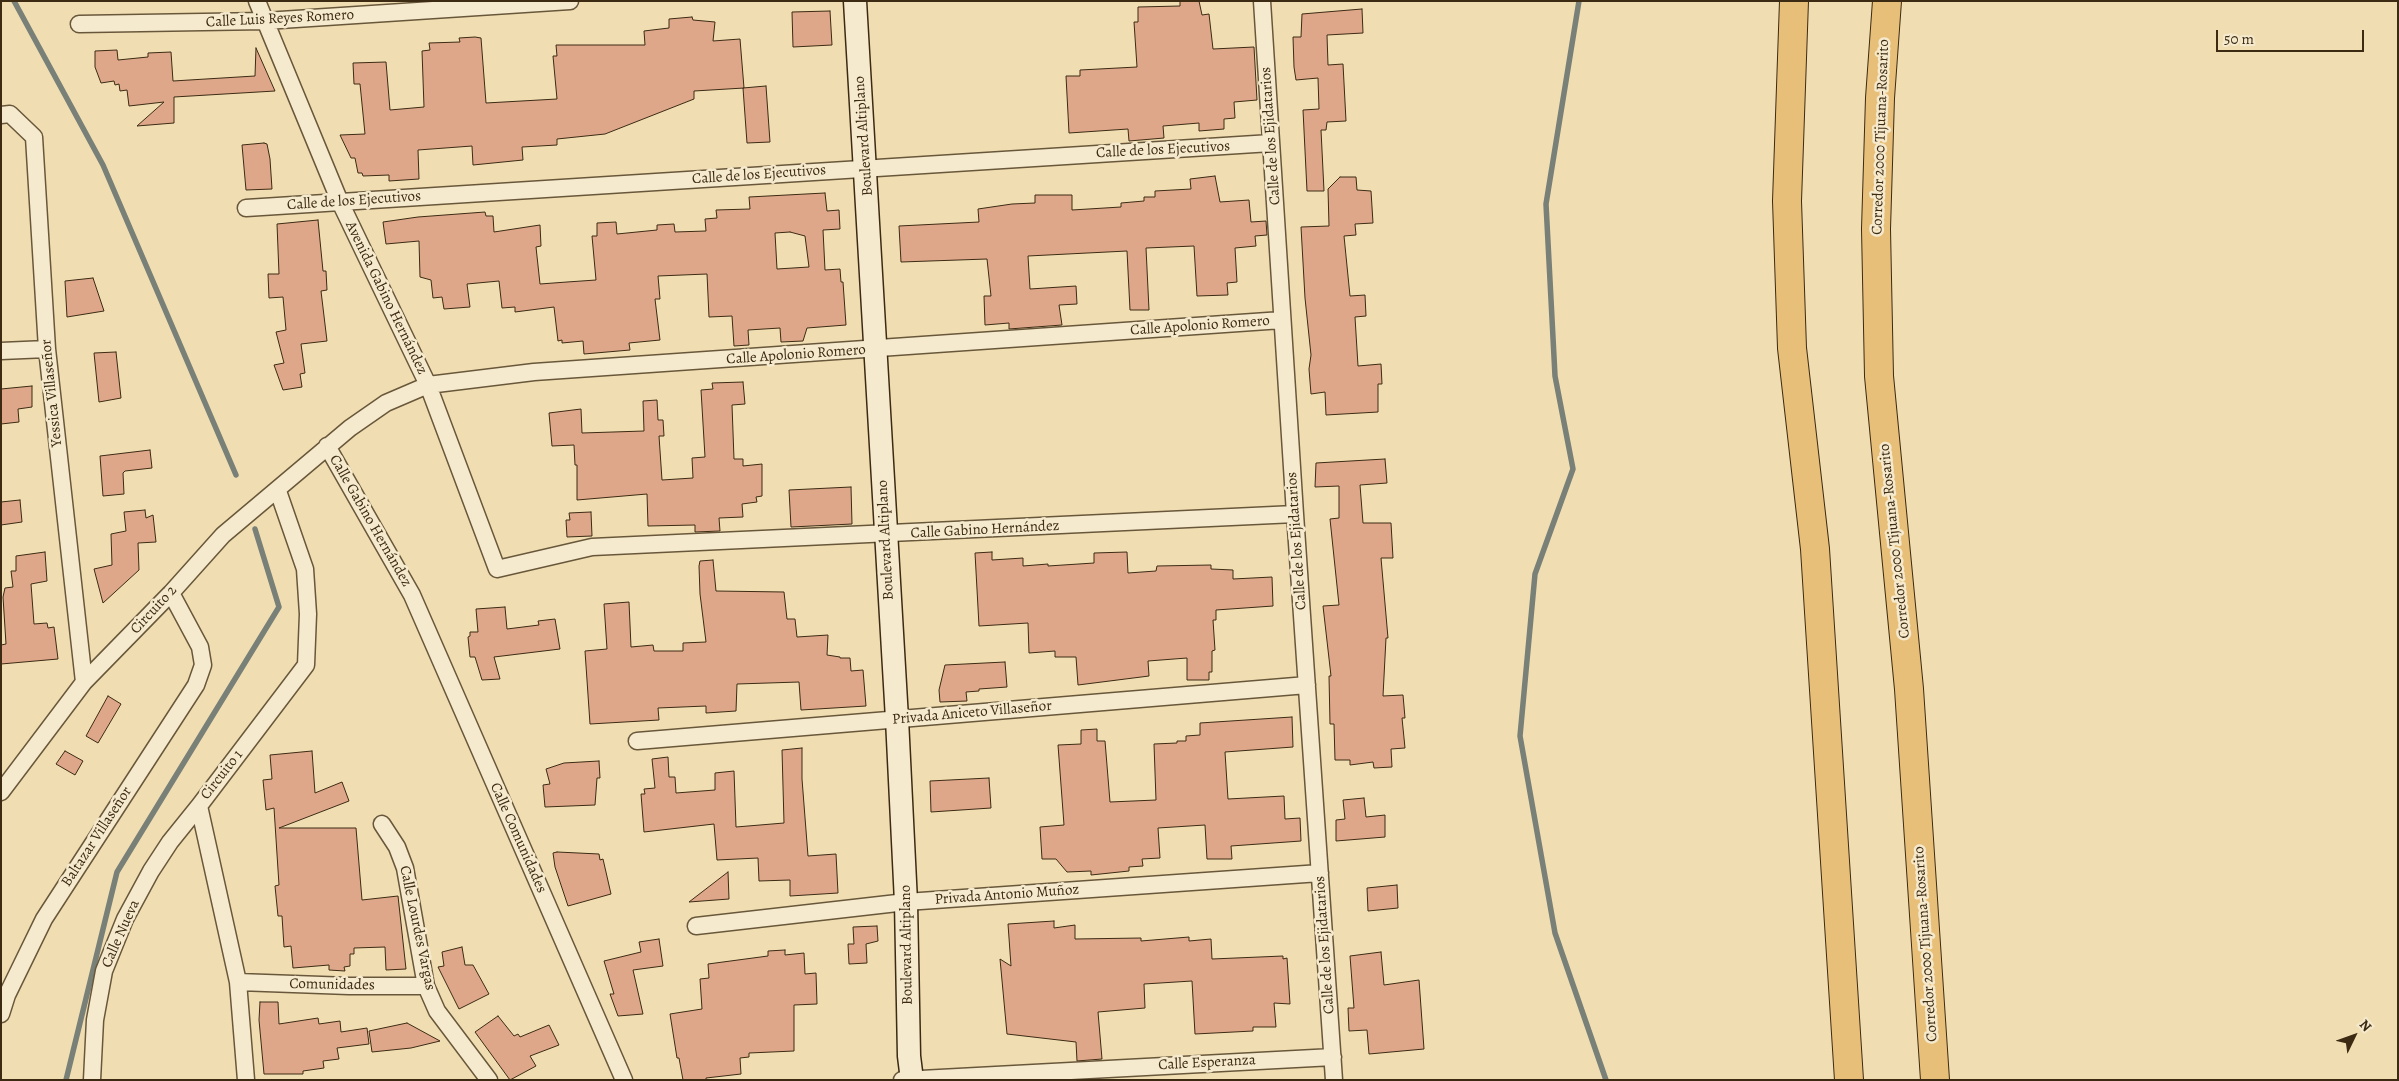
<!DOCTYPE html>
<html>
<head>
<meta charset="utf-8">
<style>
	body { margin:0 }
	#map { position:relative; width:2399px; height:1081px; overflow:hidden; background:#f0deb2; font-family:Alegreya,serif }
	canvas { display:block }
	.frame { position:absolute; inset:0; border:2px solid #3c2a13; pointer-events:none }
	.north { position:absolute; left:2329px; top:1011px; width:50px; height:50px; -webkit-text-stroke:4px #f5eacd; paint-order:stroke; rotate:48deg; font-size:14px; font-weight:700; line-height:20px; text-align:center; color:#3c2a13 }
	.north::after { content:''; display:block; margin:auto; width:18px; height:22px; background:#3c2a13; clip-path:polygon(50% 0,100% 100%,50% 72%,0 100%) }
	.scale { position:absolute; left:2216px; top:30px; width:148px; height:22px; box-sizing:border-box; border:2px solid #3c2a13; border-top:0; padding-left:6px; font-size:15px; line-height:18px; white-space:nowrap; color:#3c2a13; -webkit-text-stroke:4px #f5eacd; paint-order:stroke }
</style>
</head>
<body>
<div id="map">
<canvas width="2399" height="1081"></canvas>
<div class="frame"></div>
<div class="north">N</div>
<div class="scale">50 m</div>
</div>
<script>
const g = document.querySelector('canvas').getContext('2d');
g.lineJoin = 'round';
const poly = rows => new Path2D(rows.map(r => 'M' + r).join(''));
function trace(path, color, width, dash) { g.strokeStyle = color; g.lineWidth = width; g.lineCap = dash ? 'butt' : 'round'; g.setLineDash(dash || []); g.stroke(path); }
function fill(path, color) { g.fillStyle = color; g.fill(path, 'evenodd'); }
function write(font, color, halo, rows, align = 'center') {
  g.font = font + ' Alegreya,serif'; g.lineWidth = 5; g.setLineDash([]); g.textBaseline = 'middle'; g.strokeStyle = halo; g.fillStyle = color; for (const [text, x, y, turn = 0] of rows) {
    g.save(); g.translate(x, y); g.rotate((+turn || 0) * Math.PI / 180); g.textAlign = isNaN(turn) ? turn : align; if (halo) g.strokeText(text, 0, 0); g.fillText(text, 0, 0); g.restore();
  }
}
const stream = poly([
	[14,1,103,165,236,475],
	[1579,1,1546,204,1555,376,1573,469,1535,574,1520,736,1555,933,1606,1080],
	[66,1080,117,872,279,607,255,529]
]);
const building = poly([
	[1180,1,1199,1,1202,15,1209,14,1213,49,1254,47,1257,100,1234,102,1235,118,1224,119,1224,129,1199,131,1199,123,1163,126,1164,138,1129,141,1128,129,1069,133,1066,76,1080,76,1080,70,1137,67,1134,22,1138,22,1138,7,1180,6,1180,1],
	[1362,9,1363,33,1327,35,1328,65,1343,64,1346,121,1327,122,1326,130,1321,130,1324,191,1307,191,1303,110,1319,109,1318,78,1296,80,1294,67,1293,37,1301,37,1302,14,1362,9],
	[830,11,832,45,793,47,792,12,830,11],
	[692,17,693,20,715,22,713,41,740,39,744,88,694,91,694,99,605,134,557,139,557,145,522,147,523,160,473,165,472,146,418,150,419,179,389,181,389,175,363,176,362,173,358,173,355,158,351,158,340,135,365,134,360,84,354,84,353,63,386,62,390,110,424,107,422,51,430,50,429,43,460,42,459,38,475,37,481,38,486,103,557,99,553,56,557,56,556,45,645,45,644,31,669,28,669,19,692,17],
	[256,48,275,91,174,97,174,123,137,126,164,102,129,106,127,90,120,91,119,84,115,85,114,81,101,83,95,67,95,51,117,50,118,60,148,57,148,53,171,52,173,81,255,76,256,48],
	[766,86,770,142,747,143,743,88,766,86],
	[264,143,267,144,270,159,272,189,246,190,242,145,264,143],
	[1215,176,1220,202,1249,200,1251,222,1266,221,1267,235,1255,236,1256,246,1235,248,1237,282,1227,283,1228,295,1197,296,1194,246,1146,248,1149,310,1130,310,1127,251,1028,256,1030,289,1076,286,1077,304,1059,305,1062,325,1009,329,1009,323,985,325,984,296,991,296,987,259,901,262,899,226,979,222,978,209,1012,204,1035,203,1035,195,1072,195,1072,210,1121,207,1121,203,1144,201,1144,197,1155,197,1155,191,1191,189,1190,179,1215,176],
	[1340,177,1356,177,1357,190,1371,191,1373,223,1355,224,1356,235,1344,236,1350,296,1365,295,1366,316,1355,317,1358,366,1381,364,1382,384,1378,384,1378,412,1326,415,1325,392,1311,394,1309,369,1311,355,1305,298,1301,227,1329,226,1328,189,1340,177],
	[825,193,827,211,839,210,840,229,823,230,825,270,840,269,841,282,843,282,846,325,807,328,803,341,781,342,780,328,748,330,749,345,734,346,732,316,709,317,707,274,658,276,660,299,655,299,660,340,629,343,630,350,584,354,583,341,562,343,562,340,558,341,554,307,515,312,515,307,502,308,499,281,467,284,470,307,444,309,442,297,433,298,431,280,420,277,419,241,386,244,383,222,418,217,485,212,486,216,493,216,494,232,540,225,541,246,536,247,540,284,567,282,596,280,592,236,597,236,597,223,616,222,617,234,657,230,657,225,674,224,675,232,706,231,705,219,717,218,716,210,750,209,749,197,825,193],
	[790,232,805,236,809,267,777,269,775,233,790,232],
	[318,220,323,271,326,271,327,290,321,291,327,341,301,344,305,373,300,374,302,387,283,390,274,365,284,363,276,332,286,330,283,297,269,298,268,274,279,274,277,224,318,220],
	[93,278,104,311,67,317,65,281,93,278],
	[116,352,121,398,99,402,94,353,116,352],
	[743,382,745,404,732,405,734,459,743,459,743,466,762,464,762,496,756,497,757,502,742,504,743,517,719,518,720,531,695,532,695,525,648,526,647,494,577,500,577,465,575,465,574,445,552,446,549,413,581,409,582,433,644,431,643,401,657,400,658,420,663,420,664,436,659,436,662,480,693,478,692,458,705,457,701,390,713,389,712,383,743,382],
	[32,386,32,407,18,409,19,422,1,424,1,389,32,386],
	[150,450,152,468,125,471,123,473,124,494,103,496,100,456,150,450],
	[1385,459,1387,483,1360,485,1363,523,1391,523,1393,558,1381,558,1388,638,1386,638,1383,696,1403,695,1405,718,1402,718,1405,748,1391,749,1392,767,1374,768,1373,762,1350,765,1350,760,1335,760,1334,724,1330,724,1329,676,1331,676,1323,606,1339,605,1330,519,1339,518,1339,486,1315,487,1316,463,1385,459],
	[851,487,852,524,791,527,789,490,851,487],
	[20,500,22,522,1,525,1,502,20,500],
	[145,510,146,518,153,515,156,542,138,543,139,570,103,603,94,569,112,565,111,534,126,531,124,512,145,510],
	[591,512,592,536,567,537,566,520,570,520,569,513,591,512],
	[45,552,47,581,31,584,34,624,47,623,48,628,54,627,58,659,1,664,1,645,6,644,3,597,5,588,13,587,11,571,16,571,16,556,45,552],
	[992,552,992,560,1023,558,1023,566,1048,564,1048,566,1094,563,1094,553,1127,552,1128,573,1156,571,1157,566,1211,565,1211,569,1233,570,1233,579,1272,577,1273,606,1216,610,1216,620,1213,620,1215,650,1212,651,1212,672,1209,672,1209,680,1187,680,1187,658,1148,661,1149,676,1078,685,1076,657,1055,657,1055,651,1029,653,1028,623,979,626,975,553,992,552],
	[713,560,716,591,784,592,787,619,795,619,797,637,828,635,827,655,840,657,840,658,850,658,851,671,863,670,866,706,801,710,799,682,737,684,736,711,706,713,706,706,658,708,659,720,590,724,585,651,607,649,604,604,629,602,631,647,653,645,654,651,683,651,683,643,706,642,700,594,699,566,700,561,713,560],
	[505,607,507,629,539,625,538,621,555,619,560,649,494,657,500,679,482,680,475,657,470,657,468,637,470,636,470,632,478,632,476,609,505,607],
	[1005,662,1007,687,979,689,979,691,966,692,967,701,940,702,939,690,945,665,1005,662],
	[108,696,121,704,98,743,86,736,108,696],
	[1292,717,1293,747,1225,752,1228,799,1284,796,1285,819,1300,818,1301,841,1231,846,1232,859,1207,859,1205,825,1158,828,1160,858,1142,859,1143,866,1129,867,1129,871,1091,875,1091,871,1067,872,1056,859,1042,859,1040,827,1064,825,1058,745,1081,744,1081,730,1097,729,1097,741,1105,741,1110,802,1156,800,1154,744,1177,743,1177,741,1186,741,1186,736,1200,735,1200,723,1292,717],
	[802,748,802,779,808,856,836,854,838,893,790,896,790,880,759,881,758,858,717,860,714,824,644,832,641,794,645,794,644,789,655,788,652,759,668,757,669,777,675,777,676,793,715,790,715,773,734,771,736,827,784,823,782,750,802,748],
	[65,751,83,761,75,775,56,764,65,751],
	[312,751,315,793,342,782,349,801,279,828,356,828,362,900,398,896,406,969,386,970,385,947,354,948,354,954,350,954,350,966,344,967,345,971,329,970,329,965,293,968,291,946,284,947,282,916,278,916,275,886,279,885,274,808,266,810,263,780,272,779,270,755,312,751],
	[599,761,600,778,597,778,595,805,545,807,543,785,550,784,546,769,564,763,599,761],
	[989,778,991,808,931,812,930,781,989,778],
	[1364,798,1366,817,1385,815,1385,837,1336,841,1336,820,1345,819,1343,800,1364,798],
	[557,852,599,854,600,860,603,859,611,894,568,906,555,867,553,853,557,852],
	[728,872,729,899,689,902,728,872],
	[1397,885,1398,908,1368,911,1367,888,1397,885],
	[1054,921,1054,928,1075,925,1075,939,1141,938,1141,941,1189,937,1189,941,1211,939,1212,959,1283,956,1283,959,1287,958,1290,1004,1274,1003,1276,1027,1253,1027,1253,1031,1195,1034,1192,981,1144,984,1145,1008,1098,1012,1102,1059,1077,1061,1076,1042,1007,1034,1000,959,1011,966,1008,924,1054,921],
	[877,926,878,941,866,944,867,963,849,964,848,944,854,944,853,927,877,926],
	[659,939,663,966,633,970,643,1014,618,1016,610,994,614,994,604,961,641,952,639,942,659,939],
	[462,947,465,965,473,965,489,994,459,1009,438,967,444,966,442,952,462,947],
	[785,950,785,955,804,953,805,974,816,973,817,1004,794,1005,794,1051,749,1053,749,1057,740,1058,741,1074,706,1078,706,1080,683,1080,679,1058,677,1058,670,1014,702,1009,700,979,709,978,708,964,768,956,768,951,785,950],
	[1381,952,1384,985,1419,980,1424,1049,1369,1054,1367,1030,1349,1031,1348,1008,1354,1008,1350,956,1381,952],
	[260,1002,278,1002,279,1024,318,1018,319,1024,340,1021,341,1032,367,1028,369,1044,337,1048,339,1059,323,1061,324,1068,303,1071,303,1074,264,1074,259,1020,260,1002],
	[498,1016,514,1036,518,1034,520,1037,549,1025,559,1045,530,1056,536,1066,510,1080,475,1032,498,1016],
	[407,1023,440,1041,411,1048,372,1052,369,1031,407,1023]
]);
const street = poly([
	[257,1,340,202,428,385,497,569,592,547,1295,514],
	[1262,1,1295,514,1334,1080],
	[79,24,265,21,570,1],
	[1,115,10,114,34,137,47,349,84,682],
	[246,208,1271,143],
	[1,351,47,349],
	[327,446,412,595,624,1080],
	[637,741,1307,685],
	[1,792,84,682,171,593,223,535,350,428,386,403,428,385,534,372,1282,320],
	[382,824,397,847,405,868,426,986,437,1011,489,1080],
	[696,926,906,902,1320,873],
	[238,982,349,986,426,986],
	[1,1014,7,995,44,919,196,685,203,665,200,647,171,593],
	[92,1080,95,1020,104,971,125,919,151,871,170,842,199,806],
	[246,1080,238,982,199,806,306,665,308,614,305,569,278,491],
	[902,1080,1333,1057]
]);
const secondary = poly([
	[855,1,897,719,906,902,909,1056,912,1080]
]);
const highway = poly([
	[1794,1,1787,201,1792,348,1815,549,1849,1080],
	[1887,1,1880,98,1876,229,1879,376,1909,689,1935,1080]
]);
const streetNames = [
	["Calle Luis Reyes Romero",280,19,-3],
	["Boulevard Altiplano",864,136,-94],
	["Calle de los Ejidatarios",1271,136,-94],
	["Corredor 2000 Tijuana-Rosarito",1881,137,-88],
	["Calle de los Ejecutivos",1163,150,-3],
	["Calle de los Ejecutivos",759,175,-4],
	["Calle de los Ejecutivos",354,201,-4],
	["Avenida Gabino Hernández",386,298,64],
	["Calle Apolonio Romero",1200,326,-4],
	["Calle Apolonio Romero",796,355,-4],
	["Yessica Villaseñor",52,393,-96],
	["Calle Gabino Hernández",370,521,60],
	["Calle Gabino Hernández",985,530,-3],
	["Boulevard Altiplano",886,540,-93],
	["Calle de los Ejidatarios",1297,541,-94],
	["Corredor 2000 Tijuana-Rosarito",1895,541,-96],
	["Circuito 2",154,610,-47],
	["Privada Aniceto Villaseñor",972,713,-5],
	["Circuito 1",222,775,-52],
	["Baltazar Villaseñor",97,837,-57],
	["Calle Comunidades",518,838,66],
	["Privada Antonio Muñoz",1007,895,-4],
	["Calle Lourdes Vargas",417,928,78],
	["Calle Nueva",121,934,-66],
	["Corredor 2000 Tijuana-Rosarito",1926,944,-94],
	["Boulevard Altiplano",907,945,-91],
	["Calle de los Ejidatarios",1325,945,-94],
	["Comunidades",332,985,1],
	["Calle Esperanza",1207,1063,-3]
];
trace(stream, '#798077', 5.5);
fill(building, '#dea78a');
trace(building, '#3c2a13', 1);
trace(street, '#69573b', 19);
trace(secondary, '#3c2a13', 25);
trace(highway, '#3c2a13', 30);
trace(street, '#f5eacd', 16);
trace(secondary, '#f5eacd', 22);
trace(highway, '#e8bf79', 28);
write('15px', '#3c2a13', '#f5eacd', streetNames);
</script>
</body>
</html>
